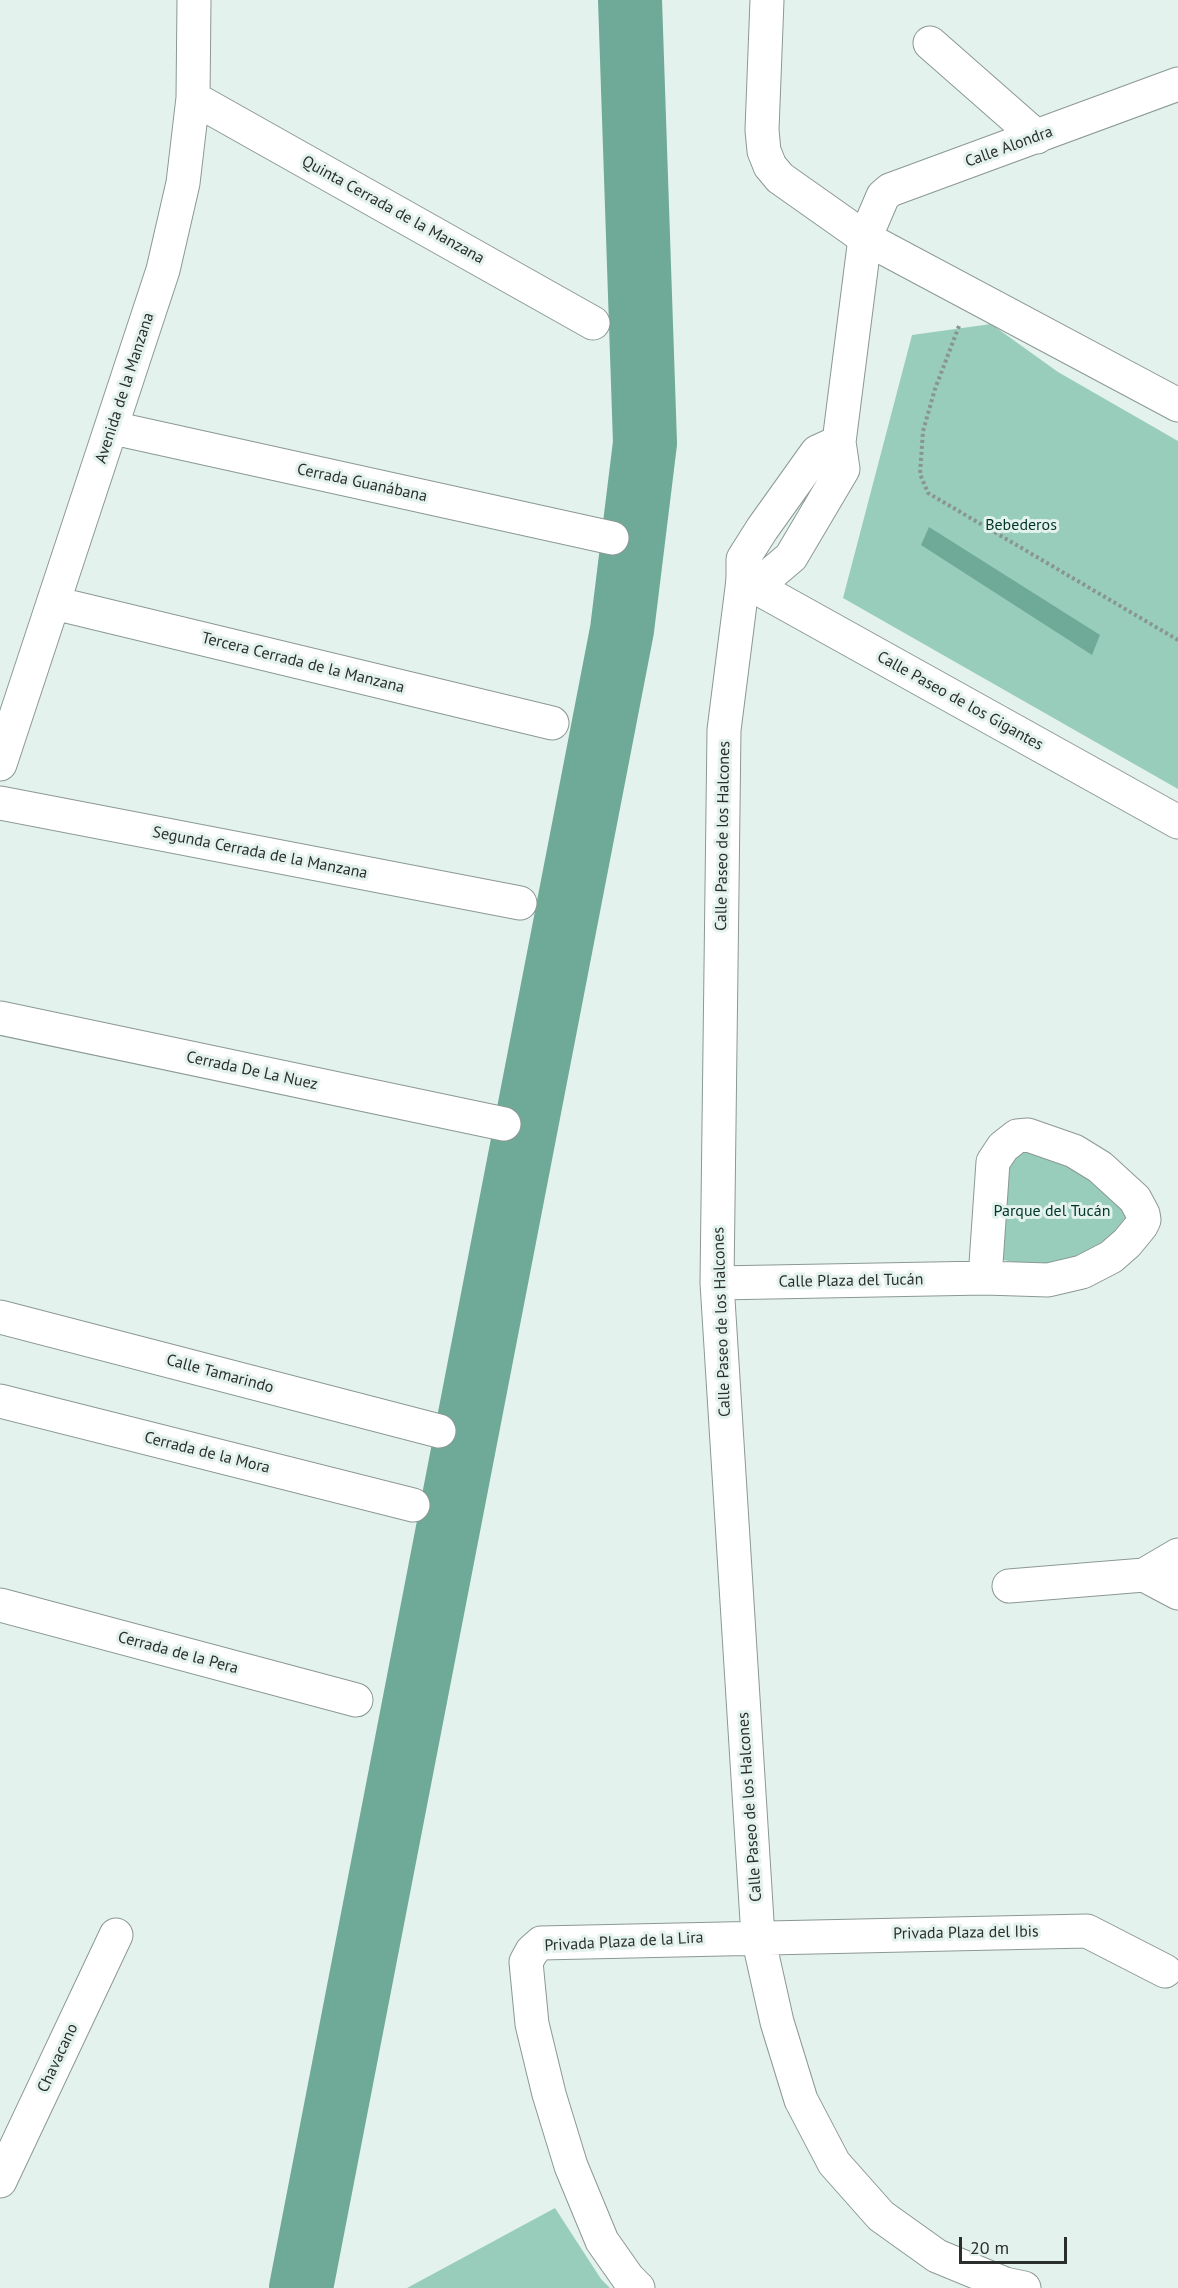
<!DOCTYPE html>
<html>
<head>
<meta charset="utf-8">
<style>
	body { margin:0 }
	#map { position:relative; width:1178px; height:2288px; overflow:hidden; background:#e4f2ed; font-family:"PT Sans",sans-serif }
	canvas { display:block }
	.scale { position:absolute; left:959px; top:2237px; width:108px; height:27px; box-sizing:border-box; border:3px solid #2a2f2d; border-top:0; padding-left:8px; font-size:18px; line-height:21px; white-space:nowrap; color:#2a2f2d; -webkit-text-stroke:4px #e4f2ed; paint-order:stroke }
</style>
</head>
<body>
<div id="map">
<canvas width="1178" height="2288"></canvas>
<div class="scale">20 m</div>
</div>
<script>
const g = document.querySelector('canvas').getContext('2d');
g.lineJoin = 'round';
function fill(path, color) { g.fillStyle = color; g.fill(path, 'evenodd'); }
const poly = rows => new Path2D(rows.map(r => 'M' + r).join(''));
function trace(path, color, width, dash) { g.strokeStyle = color; g.lineWidth = width; g.lineCap = dash ? 'butt' : 'round'; g.setLineDash(dash || []); g.stroke(path); }
function write(font, color, halo, rows, align = 'center') {
  g.font = font + ' "PT Sans",sans-serif'; g.lineWidth = 6; g.setLineDash([]); g.textBaseline = 'middle'; g.strokeStyle = halo; g.fillStyle = color; for (const [text, x, y, turn = 0] of rows) {
    g.save(); g.translate(x, y); g.rotate((+turn || 0) * Math.PI / 180); g.textAlign = isNaN(turn) ? turn : align; if (halo) g.strokeText(text, 0, 0); g.fillText(text, 0, 0); g.restore();
  }
}
const green = poly([
	[991,324,1058,372,1178,441,1178,789,843,598,912,335],
	[1022,1145,1072,1158,1137,1214,1104,1251,1049,1270,995,1258,1001,1167],
	[555,2208,601,2279,610,2288,407,2288]
]);
const water = poly([
	[929,527,1100,635,1092,655,921,545]
]);
const river = poly([
	[301,2288,622,630,645,443,630,0]
]);
const path = poly([
	[959,326,935,389,923,431,920,474,928,493,1178,640]
]);
const minor = poly([
	[767,0,762,130,764,151,770,166,780,178,865,238,883,196,890,190,1178,84],
	[930,43,1037,137],
	[193,98,593,323],
	[113,428,612,538],
	[743,580,724,730,717,1283,758,1937,777,2022,801,2100,834,2163,881,2216,937,2256,1005,2284,1024,2288],
	[54,603,552,723],
	[0,764,163,270,183,183,193,98,194,0],
	[0,803,520,903],
	[0,1018,504,1124],
	[717,1283,985,1278,1048,1280,1082,1272,1111,1257,1127,1243,1141,1226,1144,1220,1143,1214,1135,1199,1100,1167,1074,1151,1028,1135,1017,1136,1003,1147,993,1162,985,1278],
	[0,1317,439,1431],
	[0,1401,413,1505],
	[1144,1575,1178,1555],
	[1009,1586,1144,1575,1178,1593],
	[0,1605,356,1700],
	[0,2181,116,1935],
	[638,2288,628,2278,602,2241,571,2166,549,2094,532,2024,526,1962,532,1951,541,1943,1087,1931,1165,1971]
]);
const major = poly([
	[743,580,765,579,791,557,843,469,839,442,865,238,1178,405],
	[743,580,1178,822],
	[743,580,743,559,762,529,817,452,839,442]
]);
const streetNames = [
	["Calle Alondra",1009,147,-20],
	["Quinta Cerrada de la Manzana",393,210,29],
	["Avenida de la Manzana",125,388,-72],
	["Cerrada Guanábana",362,483,12],
	["Tercera Cerrada de la Manzana",303,663,14],
	["Calle Paseo de los Gigantes",960,701,29],
	["Calle Paseo de los Halcones",723,836,-89],
	["Segunda Cerrada de la Manzana",260,853,11],
	["Cerrada De La Nuez",252,1071,12],
	["Calle Plaza del Tucán",851,1281,-1],
	["Calle Paseo de los Halcones",722,1322,-92],
	["Calle Tamarindo",220,1374,15],
	["Cerrada de la Mora",207,1453,14],
	["Cerrada de la Pera",178,1653,15],
	["Calle Paseo de los Halcones",750,1807,-94],
	["Privada Plaza del Ibis",966,1933,-1],
	["Privada Plaza de la Lira",624,1942,-3],
	["Chavacano",58,2058,-65]
];
const parkNames = [
	["Bebederos",1021,525],
	["Parque del Tucán",1052,1211]
];
fill(green, '#98cdbc');
fill(water, '#6fa997');
trace(river, '#6fa997', 64);
trace(minor, '#8b9894', 35);
trace(major, '#8b9894', 35);
trace(path, '#8a9490', 4, [3, 3]);
trace(minor, '#fff', 33);
trace(major, '#fff', 33);
write('16px', '#2a2f2d', '#e4f2ed', streetNames);
write('16px', '#003428', '#e4f2ed', parkNames);
</script>
</body>
</html>
